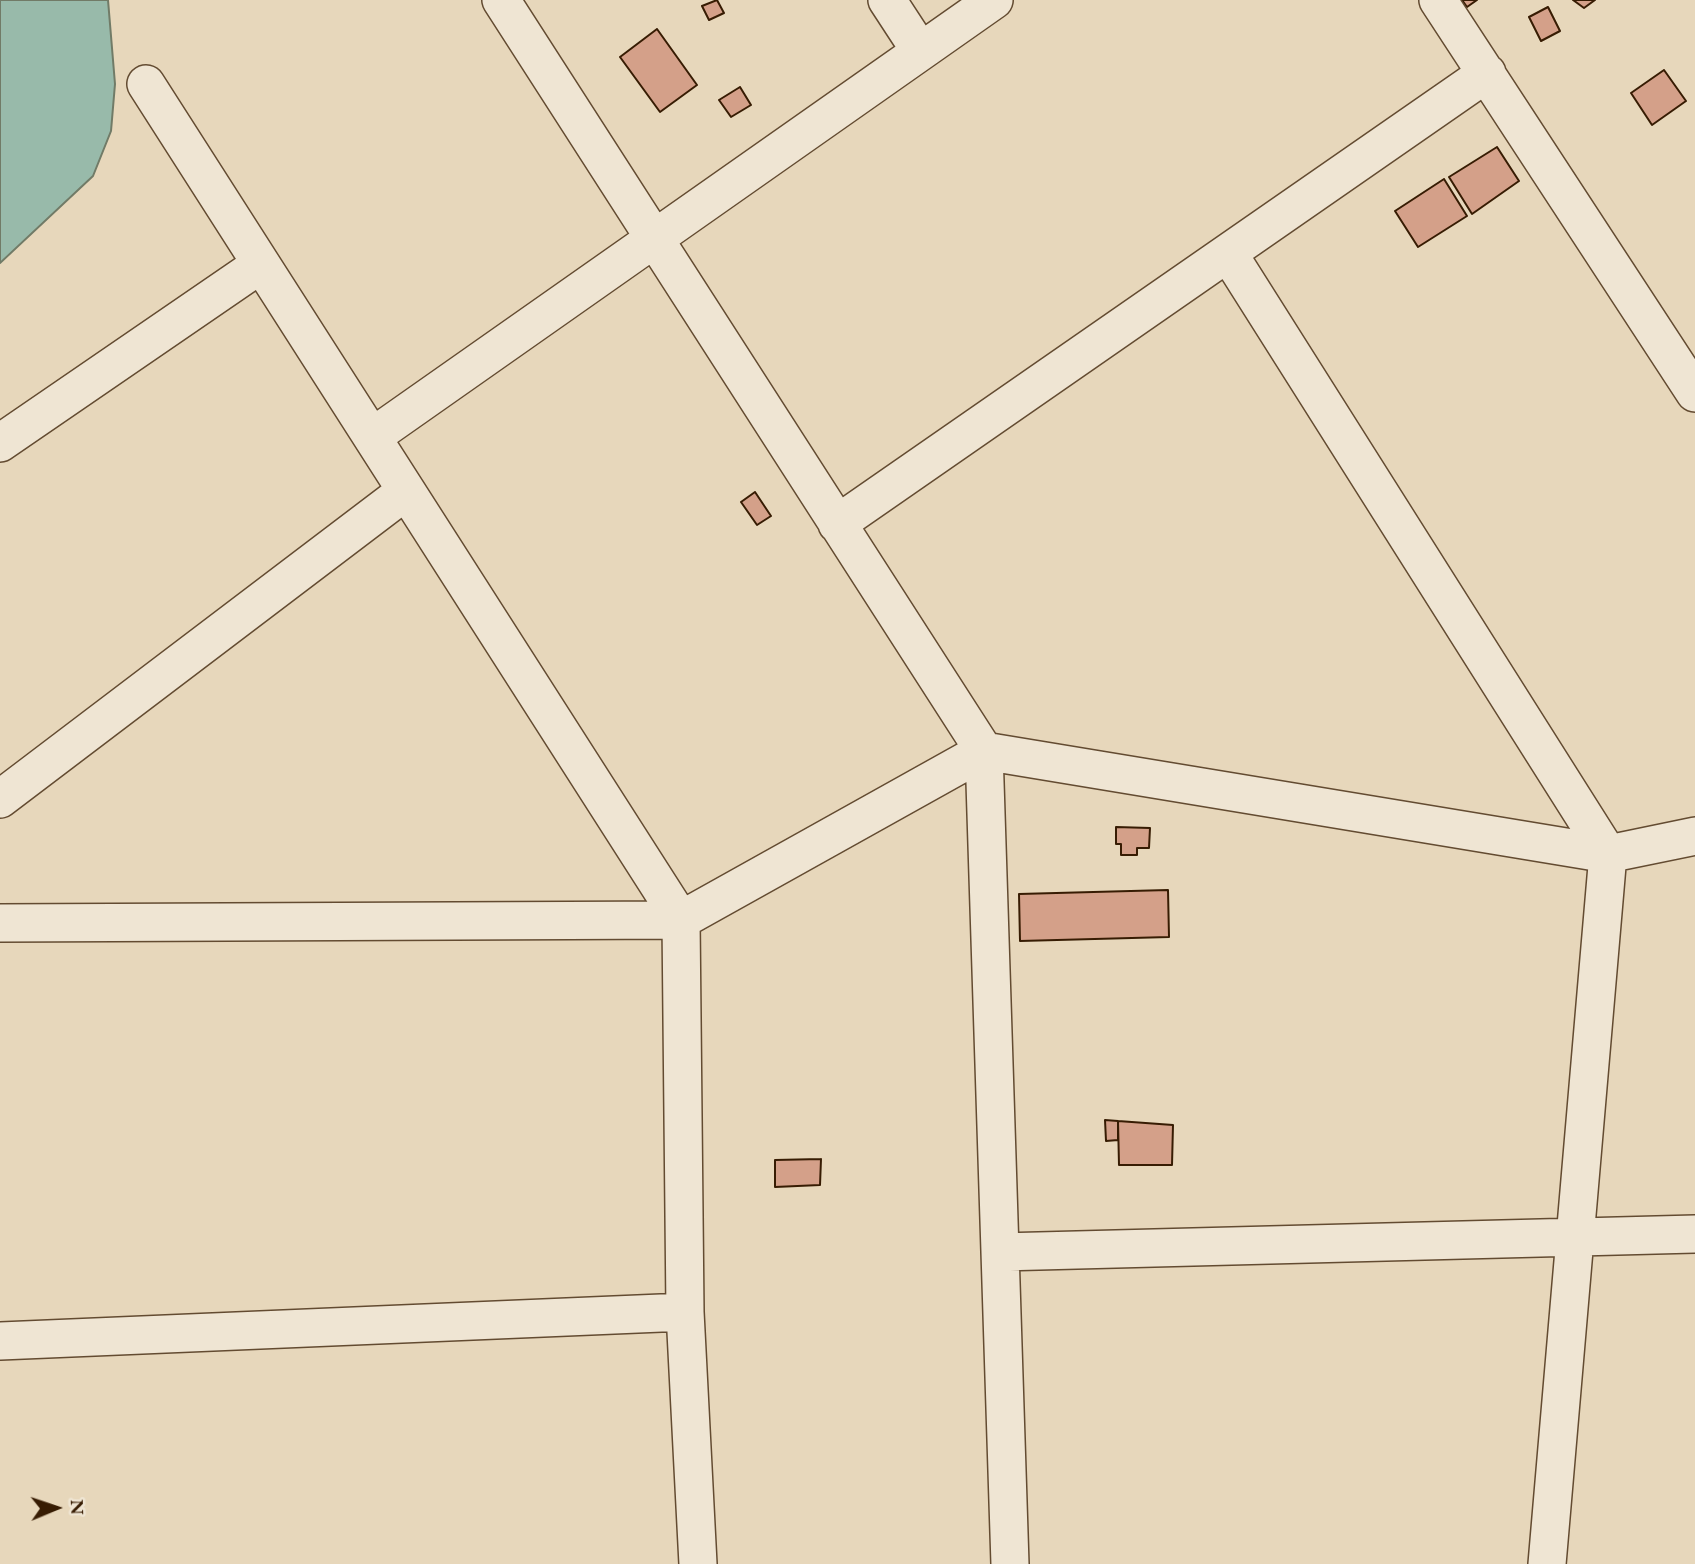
<!DOCTYPE html>
<html>
<head>
<meta charset="utf-8">
<style>
	body { margin:0 }
	#map { position:relative; width:1695px; height:1564px; overflow:hidden; background:#e7d7bb; font-family:"EB Garamond",serif }
	canvas { display:block }
	.north { position:absolute; left:21px; top:1473px; width:70px; height:70px; -webkit-text-stroke:5px #efe5d3; paint-order:stroke; rotate:88deg; font-size:19px; font-weight:700; line-height:28px; text-align:center; color:#371c03 }
	.north::after { content:''; display:block; margin:auto; width:24px; height:32px; background:#371c03; clip-path:polygon(50% 0,100% 100%,50% 72%,0 100%) }
</style>
</head>
<body>
<div id="map">
<canvas width="1695" height="1564"></canvas>
<div class="north">N</div>
</div>
<script>
const g = document.querySelector('canvas').getContext('2d');
g.lineJoin = 'round';
function fill(path, color) { g.fillStyle = color; g.fill(path, 'evenodd'); }
const poly = rows => new Path2D(rows.map(r => 'M' + r).join(''));
function trace(path, color, width, dash) { g.strokeStyle = color; g.lineWidth = width; g.lineCap = dash ? 'butt' : 'round'; g.setLineDash(dash || []); g.stroke(path); }
const water = poly([
	[0,0,108,0,115,84,111,131,93,176,0,263,0,0]
]);
const building = poly([
	[717,0,724,13,709,20,702,6,717,0],
	[1462,0,1477,0,1467,7,1462,0],
	[1595,0,1584,8,1573,0,1595,0],
	[1548,7,1560,31,1541,41,1529,17,1548,7],
	[657,29,697,85,660,112,620,57,657,29],
	[1664,70,1686,101,1652,125,1631,93,1664,70],
	[740,87,751,105,731,117,719,100,740,87],
	[1497,147,1519,181,1472,214,1449,177,1497,147],
	[1444,179,1467,216,1418,247,1395,211,1444,179],
	[755,492,771,516,757,525,741,502,755,492],
	[1116,827,1150,828,1149,848,1137,848,1137,855,1121,855,1121,844,1116,844,1116,827],
	[1168,890,1169,937,1020,941,1019,894,1168,890],
	[1105,1120,1118,1121,1118,1140,1106,1141,1105,1120],
	[1118,1121,1173,1125,1172,1165,1119,1165,1118,1121],
	[821,1159,820,1185,775,1187,775,1160,821,1159]
]);
const minor = poly([
	[501,0,984,751,1608,854,1695,836],
	[887,0,919,49],
	[1438,0,1695,393],
	[146,84,681,920,685,1312,698,1564],
	[1228,253,1608,854,1547,1564],
	[372,437,994,0],
	[0,443,261,264],
	[837,524,1487,73],
	[0,799,406,491],
	[0,923,681,920,984,751,1010,1564],
	[1000,1252,1695,1234],
	[0,1341,685,1312]
]);
fill(water, '#98baaa');
trace(water, '#717b67', 2);
fill(building, '#d4a089');
trace(building, '#371c03', 2);
trace(minor, '#634b31', 40);
trace(minor, '#efe5d3', 37);
</script>
</body>
</html>
